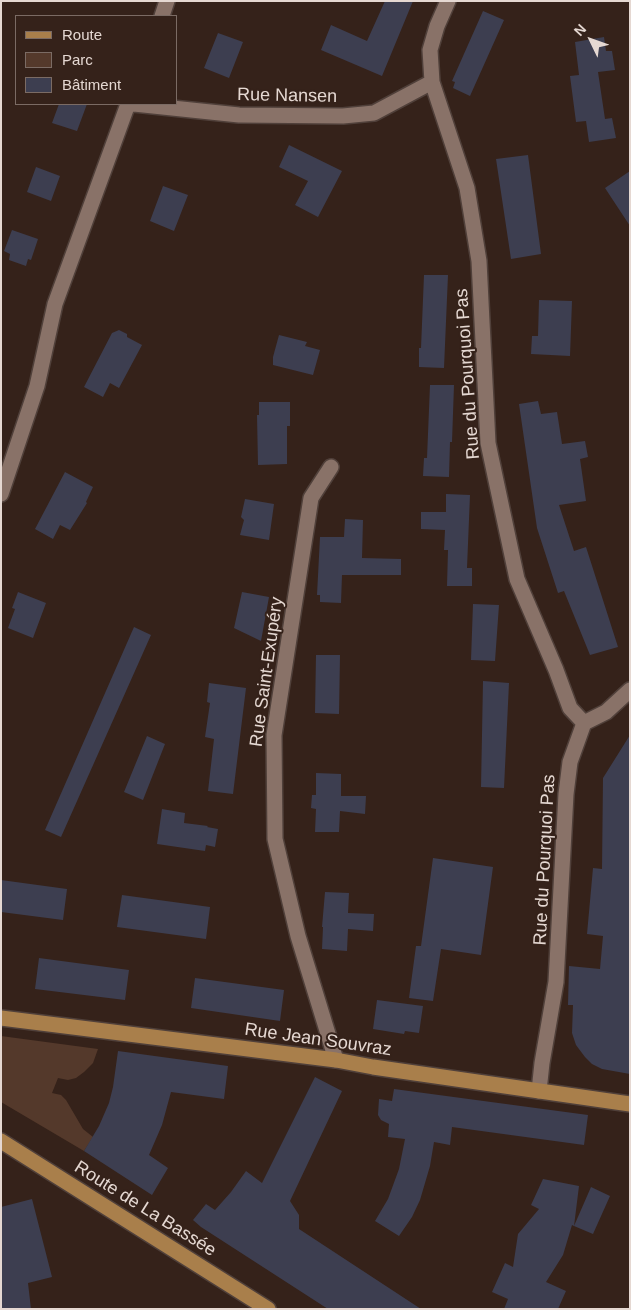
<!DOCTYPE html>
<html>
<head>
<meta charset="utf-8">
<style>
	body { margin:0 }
	#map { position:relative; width:631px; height:1310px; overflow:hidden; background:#35221a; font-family:Helvetica,sans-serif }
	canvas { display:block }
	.frame { position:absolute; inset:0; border:2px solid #e5d8d2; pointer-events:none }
	.legend { position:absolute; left:15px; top:15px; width:162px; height:90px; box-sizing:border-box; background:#35221a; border:1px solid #7b6b64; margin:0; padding:6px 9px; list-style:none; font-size:15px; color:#e5d8d2 }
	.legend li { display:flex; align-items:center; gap:10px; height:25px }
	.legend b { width:25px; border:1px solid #7b6b64 }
	.north { position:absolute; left:566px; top:15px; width:50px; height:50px; -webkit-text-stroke:4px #35221a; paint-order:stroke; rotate:312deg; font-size:14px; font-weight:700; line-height:20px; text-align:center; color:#e5d8d2 }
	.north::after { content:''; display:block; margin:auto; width:18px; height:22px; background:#e5d8d2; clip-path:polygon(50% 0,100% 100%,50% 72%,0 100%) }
</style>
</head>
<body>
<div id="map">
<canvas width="631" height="1310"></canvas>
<div class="frame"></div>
<ul class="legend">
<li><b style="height:6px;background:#a97f4b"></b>Route</li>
<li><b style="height:14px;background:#54392b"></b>Parc</li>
<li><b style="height:14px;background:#3d3e50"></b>Bâtiment</li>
</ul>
<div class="north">N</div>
</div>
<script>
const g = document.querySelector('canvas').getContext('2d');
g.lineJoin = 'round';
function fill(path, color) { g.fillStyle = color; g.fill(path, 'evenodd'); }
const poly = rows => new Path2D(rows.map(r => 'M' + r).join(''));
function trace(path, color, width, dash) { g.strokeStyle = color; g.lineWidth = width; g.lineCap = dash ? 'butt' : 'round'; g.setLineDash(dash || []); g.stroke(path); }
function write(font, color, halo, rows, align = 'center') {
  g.font = font + ' Helvetica,sans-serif'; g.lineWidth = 4; g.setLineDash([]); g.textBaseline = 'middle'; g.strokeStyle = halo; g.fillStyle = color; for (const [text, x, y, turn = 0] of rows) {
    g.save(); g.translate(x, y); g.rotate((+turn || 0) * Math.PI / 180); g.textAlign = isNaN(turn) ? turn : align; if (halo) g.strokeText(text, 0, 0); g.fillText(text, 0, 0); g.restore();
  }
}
const green = poly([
	[1,1036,98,1049,93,1063,84,1072,76,1078,68,1080,58,1078,52,1093,61,1095,66,1100,83,1129,93,1137,84,1151,1,1102]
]);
const building = poly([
	[385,1,413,1,382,76,321,50,331,25,367,41],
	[483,11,504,20,470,96,453,88,455,82,452,81],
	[218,33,243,42,229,78,204,68],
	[604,37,606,51,612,51,615,70,598,72,605,119,612,118,616,138,589,142,586,121,576,122,570,76,579,75,575,42],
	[59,104,87,104,77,131,52,123],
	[289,145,342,171,318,217,295,205,308,181,279,167],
	[528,155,541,254,511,259,496,159],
	[36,167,60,176,51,201,27,192],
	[630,171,630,226,605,188],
	[163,186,188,195,174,231,150,221],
	[12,230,38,239,31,260,28,259,26,266,9,260,10,254,4,251],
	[424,275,448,275,444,368,419,367,419,348,421,348],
	[539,300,572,301,570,356,531,354,532,336,538,336],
	[119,330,127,334,127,337,142,345,119,388,110,383,103,397,84,387,112,333],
	[279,335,307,342,305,346,320,350,313,375,273,365,273,357],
	[430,385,454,385,452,442,450,442,449,477,423,476,424,458,427,458],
	[538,401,541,414,557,412,562,444,585,441,588,457,580,459,586,501,559,505,574,551,586,547,618,647,590,655,564,591,558,593,537,528,519,404],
	[259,402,290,402,290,426,287,426,287,464,258,465,257,415,259,415],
	[65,472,93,487,86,502,87,503,70,530,60,525,53,539,35,529],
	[446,494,470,495,467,568,472,568,472,586,447,586,448,550,444,550,445,530,421,529,421,512,446,512],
	[245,499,274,504,269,540,240,535,244,520,241,517],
	[345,519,363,520,362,558,401,559,401,575,342,575,341,603,320,602,320,595,317,595,320,537,344,537],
	[18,592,46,603,33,638,8,628,15,609,12,608],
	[242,592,269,597,261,641,234,628],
	[473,604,499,605,495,661,471,660],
	[134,627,151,635,61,837,45,830],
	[316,655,340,655,339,714,315,713],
	[483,681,509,683,504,788,481,787],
	[209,683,246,688,233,794,208,791,214,739,205,737,210,703,207,702],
	[630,735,630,1074,602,1069,592,1064,585,1057,576,1045,572,1033,573,1005,568,1005,569,966,600,969,603,936,587,934,593,868,602,869,603,778],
	[147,736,165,744,143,800,124,792],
	[316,773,341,774,341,796,366,796,365,814,340,811,339,832,315,832,316,809,311,808,312,795,316,795],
	[162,809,185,813,184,823,208,826,207,827,218,829,215,847,206,845,205,851,157,844],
	[433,858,493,867,481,955,441,949,433,1001,409,998,416,946,421,946],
	[1,880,67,889,63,920,1,912],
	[325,892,349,893,348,913,374,914,373,931,348,929,347,951,322,949,323,927,322,927],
	[122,895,210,907,206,939,117,927],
	[39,958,129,970,125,1000,35,989],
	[195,978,284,990,280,1021,191,1008],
	[377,1000,423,1006,419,1033,405,1031,404,1034,373,1029],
	[118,1051,228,1066,224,1099,171,1092,162,1125,149,1155,168,1168,152,1195,84,1151,99,1126,109,1103,113,1087],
	[315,1077,342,1091,290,1201,299,1215,299,1229,421,1309,328,1309,201,1227,193,1220,206,1204,215,1210,231,1192,246,1171,262,1183],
	[394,1089,588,1115,584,1145,452,1127,450,1145,434,1142,430,1166,420,1200,412,1217,399,1236,375,1221,388,1199,399,1169,405,1139,388,1137,389,1124,381,1120,378,1115,379,1099,392,1101],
	[543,1179,579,1186,574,1226,572,1225,563,1255,546,1282,566,1291,558,1309,504,1309,508,1299,492,1292,505,1263,513,1267,518,1234,539,1209,531,1205],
	[591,1187,610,1196,593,1234,574,1226],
	[32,1199,52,1277,28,1283,31,1309,1,1309,1,1207]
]);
const minor = poly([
	[448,1,437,26,430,50,432,82,467,188,479,261,488,443,517,579,556,670,570,708,584,723],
	[162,16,167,1],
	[134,104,239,115,343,116,374,113,432,82],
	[331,467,311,498,274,735,275,839,298,936,336,1060],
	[1,494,37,386,55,304,128,104],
	[584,723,606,712,630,690],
	[539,1091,542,1063,556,982,566,794,570,762,584,723]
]);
const major = poly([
	[1,1018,336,1060,373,1067,630,1104],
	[1,1141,268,1309]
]);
const streetNames = [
	["Rue Nansen",287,96,1],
	["Rue du Pourquoi Pas",468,374,-94],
	["Rue Saint-Exupéry",267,672,-82],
	["Rue du Pourquoi Pas",545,860,-87],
	["Rue Jean Souvraz",318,1040,8],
	["Route de La Bassée",145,1209,32]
];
fill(green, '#54392b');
fill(building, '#3d3e50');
trace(minor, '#50403a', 18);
trace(major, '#50403a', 18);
trace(minor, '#897268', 15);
trace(major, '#a97f4b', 15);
write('18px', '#e5d8d2', '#35221a', streetNames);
</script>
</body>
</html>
